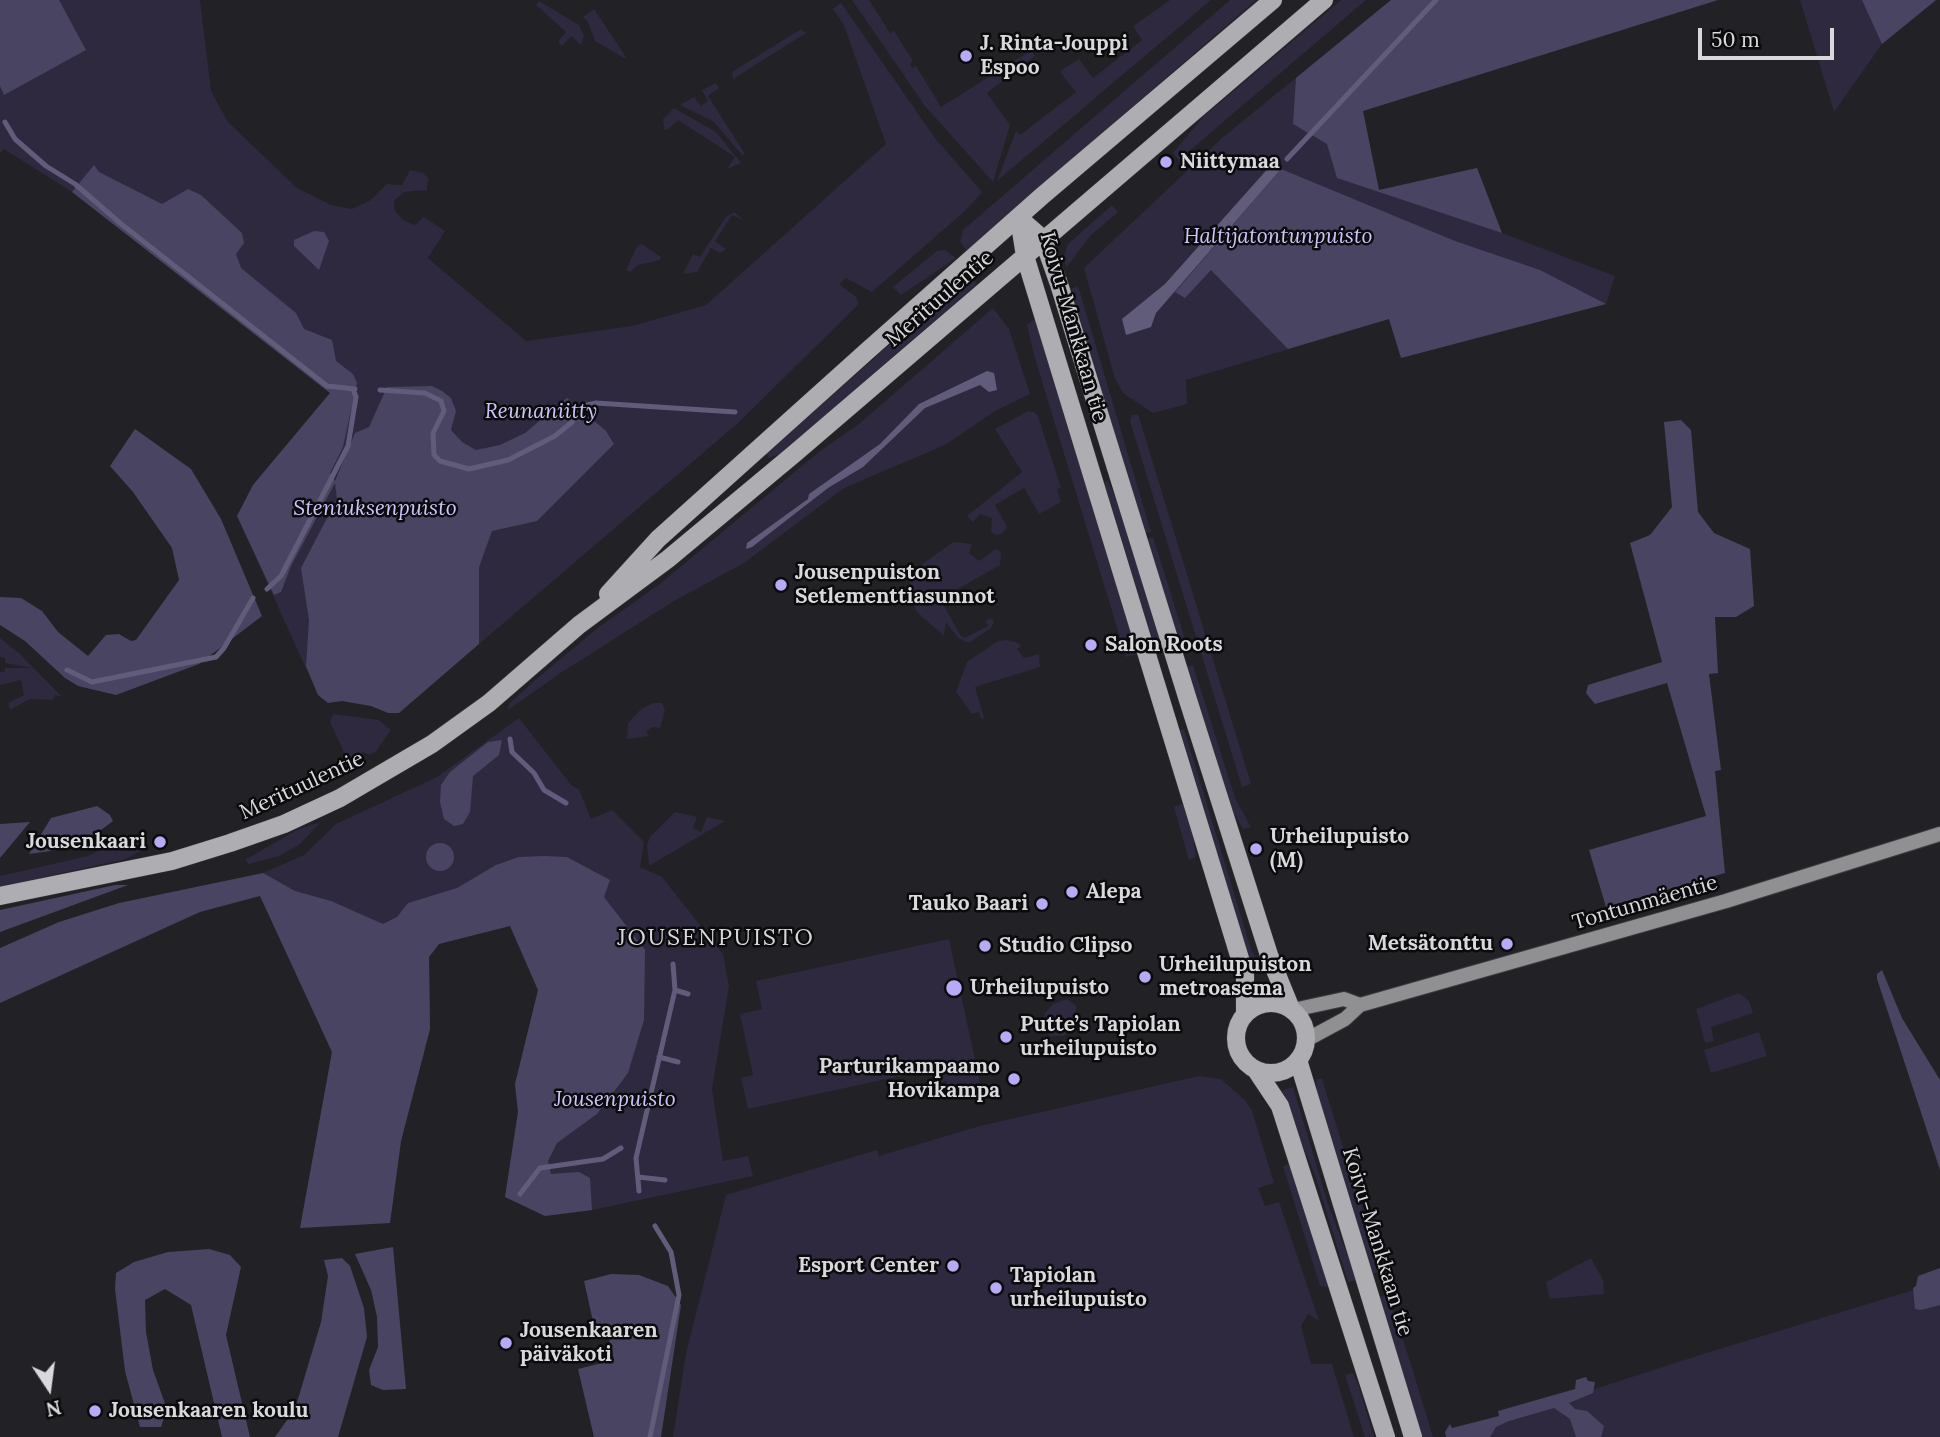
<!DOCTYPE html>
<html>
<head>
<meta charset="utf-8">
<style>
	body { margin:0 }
	#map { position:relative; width:1940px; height:1437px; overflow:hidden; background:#222125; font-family:Lora,serif }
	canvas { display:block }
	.north { position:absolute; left:14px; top:1353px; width:70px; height:70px; -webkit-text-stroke:5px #0b0b0d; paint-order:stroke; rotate:167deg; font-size:19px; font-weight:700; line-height:28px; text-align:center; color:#d9d9dc }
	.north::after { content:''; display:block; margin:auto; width:24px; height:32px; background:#d9d9dc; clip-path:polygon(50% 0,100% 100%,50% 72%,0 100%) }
	.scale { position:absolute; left:1698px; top:28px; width:136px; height:32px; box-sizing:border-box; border:4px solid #d9d9dc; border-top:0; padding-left:9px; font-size:21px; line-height:24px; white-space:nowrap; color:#d9d9dc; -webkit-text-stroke:5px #0b0b0d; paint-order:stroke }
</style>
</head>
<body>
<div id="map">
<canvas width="1940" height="1437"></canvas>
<div class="north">N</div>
<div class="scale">50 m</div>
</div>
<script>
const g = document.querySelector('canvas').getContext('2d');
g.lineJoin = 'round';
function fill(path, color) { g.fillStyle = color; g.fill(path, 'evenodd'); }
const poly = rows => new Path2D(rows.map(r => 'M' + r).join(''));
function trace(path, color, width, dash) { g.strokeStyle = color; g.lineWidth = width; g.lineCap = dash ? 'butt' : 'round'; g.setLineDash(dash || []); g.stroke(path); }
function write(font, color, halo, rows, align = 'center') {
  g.font = font + ' Lora,serif'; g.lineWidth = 5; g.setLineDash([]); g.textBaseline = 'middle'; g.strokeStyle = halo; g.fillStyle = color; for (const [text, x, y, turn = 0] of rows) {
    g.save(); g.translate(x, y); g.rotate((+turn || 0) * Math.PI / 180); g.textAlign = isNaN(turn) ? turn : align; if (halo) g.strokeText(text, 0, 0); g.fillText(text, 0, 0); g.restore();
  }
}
const green = poly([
	[0,0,200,0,211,91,228,122,297,188,331,205,352,209,371,200,387,184,402,185,410,170,423,173,428,178,427,190,404,192,394,201,395,211,403,220,415,225,424,217,445,231,428,258,526,341,632,326,706,305,886,144,844,25,833,9,841,3,935,138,982,192,965,211,872,292,846,278,839,284,856,297,859,304,737,424,479,644,479,567,318,695,237,516,253,485,330,393,72,192,4,149,0,153],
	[852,0,869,0,890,33,894,31,913,61,910,64,912,68,916,66,941,107,1032,50,1035,56,987,93,1010,125,993,182,925,106],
	[1170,0,1211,0,997,181,1016,131,1020,135,1076,92,1060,72,1063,69,1079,59,1093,78,1142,40,1133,26],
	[1230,0,1256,0,967,250,964,247,960,242,963,230],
	[1341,0,1366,0,1179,160,1173,153,1203,117],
	[1391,0,1718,0,1363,111,1379,190,1477,168,1502,233,1615,276,1606,304,1401,358,1389,319,1186,380,1187,404,1153,413,1124,394,1115,379,1084,268,1222,138],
	[1800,0,1936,0,1882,44,1834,112],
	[539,1,579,25,584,36,581,45,571,36,562,46,558,42,566,32,536,5],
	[594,9,626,57,624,58,595,41,588,22,583,17],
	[801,29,806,33,733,79,732,72],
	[716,83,719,88,708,96,745,154,742,155,714,122,680,105,694,97,701,106,708,101,702,90],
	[674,108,716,132,741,163,727,169,735,157,678,120,667,130,664,129,663,119],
	[1112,205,1118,212,1091,235,1066,268,1064,255,1068,244],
	[734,212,745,221,732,215,715,241,726,249,720,253,711,248,697,272,683,274,693,254,700,257,725,218],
	[642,244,661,257,660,260,638,265,630,272,626,270,637,246],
	[945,250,956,258,901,295,893,287,937,251],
	[969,275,977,284,782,453,769,458,766,454,771,449],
	[1078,286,1114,407,1151,532,1145,533,1071,289],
	[993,308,1009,329,1030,394,995,411,945,445,844,488,744,563,674,601,562,672,508,710,509,704,534,681,599,627,661,583,820,451,859,424],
	[1036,318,1142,653,1126,657,1034,355,1027,325],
	[1028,411,1034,412,1038,416,1061,488,1057,489,1061,502,1039,514,1024,488,995,505,1007,527,1002,534,996,535,991,532,992,518,980,514,973,522,967,516,1022,472,995,429],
	[1138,414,1251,784,1242,787,1130,421,1132,415],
	[1108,481,1126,522,1164,645,1155,648,1104,482],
	[1153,537,1185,639,1178,641,1147,539],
	[953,542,972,544,969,553,979,561,996,549,1001,552,1000,565,940,599,961,636,965,638,988,626,985,621,991,618,994,622,991,628,969,643,958,638,946,622,944,636,917,612,912,600,910,581,917,568],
	[0,638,19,653,62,697,55,695,53,700,30,699,10,710,8,703,24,695,21,680,0,685,0,672,5,672,5,668,32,668,5,663,5,658,0,657],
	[1007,640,1018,643,1021,646,1017,649,1024,658,1039,654,1040,667,975,687,984,718,981,719,979,712,972,714,956,692,967,662,998,641],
	[1193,665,1235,798,1251,827,1243,829,1227,800,1186,667],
	[653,703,662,703,665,710,660,728,653,727,646,732,649,736,627,739,628,723,641,709],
	[333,714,379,720,391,730,376,751,369,755,364,752,360,754,357,762,350,765,330,722],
	[519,718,572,786,579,789,591,819,612,810,644,842,640,867,662,877,723,954,729,986,712,1089,723,1161,748,1156,753,1176,592,1210,545,1216,505,1197,518,1112,515,1084,538,990,510,926,439,944,429,957,430,1029,401,1141,390,1223,300,1228,332,1052,260,896,263,873,304,855,336,824,437,777],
	[1184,729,1252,952,1262,965,1252,968,1180,730],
	[1182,804,1189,810,1196,857,1189,860,1174,807],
	[675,812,697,817,693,828,701,832,707,817,725,821,649,866,647,845,650,837],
	[321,822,299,845,279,856,249,864,245,860,297,830],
	[141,838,148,847,125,859,0,887,0,876,88,856,110,845],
	[949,939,980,1083,948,1090,946,1081,941,1082,937,1068,748,1109,741,1078,753,1075,740,1014,762,1009,756,981],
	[1739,993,1749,1001,1753,1013,1711,1027,1714,1041,1705,1043,1696,1009],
	[1067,999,1076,1006,1075,1023,1064,1036,1050,1036,1042,1025,1045,1013,1053,1004],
	[1759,1032,1767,1056,1711,1073,1704,1050],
	[1199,1076,1221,1079,1245,1100,1252,1111,1274,1183,1258,1188,1265,1206,1279,1202,1319,1321,1308,1314,1301,1326,1311,1364,1332,1364,1354,1437,673,1437,686,1353,726,1195,877,1150,879,1156,980,1126],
	[1322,1079,1381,1269,1379,1272,1371,1274,1317,1094,1316,1079],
	[1293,1087,1328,1204,1357,1280,1348,1282,1316,1178,1281,1091],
	[1290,1164,1329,1286,1327,1287,1320,1286,1283,1166],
	[1591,1258,1603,1280,1604,1294,1550,1299,1546,1282],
	[1940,1282,1940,1437,1446,1437,1703,1354],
	[1388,1295,1409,1358,1433,1437,1420,1437,1378,1297],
	[1353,1373,1358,1384,1374,1437,1365,1437,1345,1375]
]);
const forest = poly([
	[0,0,59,0,86,50,4,95,0,86],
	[1391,0,1718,0,1363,111,1379,190,1477,168,1502,233,1337,178,1327,144,1293,124,1296,78],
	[1862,0,1936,0,1882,44],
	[94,165,99,172,162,204,188,189,201,195,242,233,244,243,236,254,241,268,296,313,304,329,332,340,336,361,353,374,357,383,343,447,330,473,335,481,355,433,369,427,387,387,432,386,442,391,451,398,456,411,451,430,462,442,476,450,500,445,525,433,567,398,606,431,614,444,537,521,492,531,479,567,479,644,399,713,388,713,371,706,342,701,328,703,318,695,306,666,309,620,301,568,337,499,335,483,291,566,281,592,274,595,237,516,253,485,330,393,72,192],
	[1281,169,1455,241,1540,270,1606,304,1401,358,1389,319,1288,349,1211,270,1185,298,1175,292],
	[314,231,324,232,329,241,319,270,294,246,294,240],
	[1681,420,1691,430,1698,512,1714,533,1750,549,1754,606,1736,617,1715,617,1718,673,1709,674,1721,770,1715,771,1725,873,1606,907,1589,850,1706,816,1667,683,1595,704,1586,693,1588,685,1662,662,1630,543,1650,535,1672,507,1664,422],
	[135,429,191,469,221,519,262,616,199,664,116,695,78,686,65,678,25,641,0,625,0,597,21,598,42,611,58,632,88,656,106,635,119,634,131,641,136,640,179,580,172,548,133,492,110,466],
	[502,740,499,755,473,776,470,812,463,824,454,826,444,819,440,802,441,785,450,772,488,742],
	[97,806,110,815,113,821,93,836,58,850,29,854,51,818],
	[30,822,0,858,0,824],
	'426 857a14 14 0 1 1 28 0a14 14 0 1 1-28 0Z',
	[544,856,567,857,610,880,604,897,645,950,644,1020,628,1073,597,1114,557,1143,548,1161,551,1174,579,1172,590,1178,592,1210,545,1216,505,1197,518,1112,515,1084,538,990,510,926,439,944,429,957,430,1029,401,1141,390,1223,300,1228,332,1052,260,896,200,912,0,1003,0,948,59,922,119,903,263,873,295,891,331,901,383,924,397,917,408,903,457,888,496,865,519,857],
	[115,885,128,885,0,932,0,910],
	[1882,970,1902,1018,1940,1080,1940,1170,1877,979,1877,974],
	[393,1247,406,1389,383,1390,371,1385,369,1370,378,1347,377,1317,371,1290,355,1254],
	[209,1249,230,1255,241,1267,226,1335,250,1437,222,1437,191,1305,165,1289,145,1300,146,1332,153,1370,167,1409,161,1427,140,1427,125,1371,115,1289,116,1273,134,1262,168,1252],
	[342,1258,350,1266,364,1308,367,1337,338,1437,275,1437,295,1409,321,1322,328,1276,324,1260],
	[1940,1268,1940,1305,1921,1310,1915,1309,1913,1288,1916,1286,1918,1276],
	[611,1274,639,1275,668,1286,681,1305,661,1437,594,1437,578,1369,614,1360,605,1323,594,1326,584,1281],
	[1586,1377,1588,1381,1595,1382,1593,1393,1569,1403,1575,1409,1587,1411,1604,1426,1601,1437,1576,1437,1570,1419,1554,1408,1509,1421,1496,1427,1490,1437,1446,1437,1445,1432,1450,1424,1452,1428,1499,1416,1498,1411,1575,1389,1576,1380]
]);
const water = poly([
	[1271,165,1281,169,1156,313,1151,327,1126,335,1122,319,1165,284],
	[987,371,994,373,997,390,989,392,980,385,925,408,863,467,828,488,752,547,746,549,747,543,808,499,809,494,880,444,919,404]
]);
const stream = poly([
	[5,122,15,139,46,166,75,184,120,223,327,386,355,389],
	[1287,159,1436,0],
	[380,390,425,393,441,401,444,411,433,433,434,455,440,461,469,469,508,460,555,436,572,422,583,406,596,403,735,412],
	[267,589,281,576,348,446,356,397,353,389],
	[67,670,92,682,216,657,224,648,253,598],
	[510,739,512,752,534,773,544,790,566,803],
	[675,990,688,994],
	[659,1057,678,1062],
	[638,1177,665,1180],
	[639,1191,636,1158,675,990,673,964],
	[520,1194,540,1168,603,1159,621,1148],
	[650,1437,679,1295,671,1252,655,1226]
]);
const secondary = poly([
	[1293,1010,1344,999,1360,1005],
	[1306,1040,1345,1019,1360,1005,1726,901,1940,834]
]);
const primary = poly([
	[1019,218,1043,239,1059,284,1188,700,1269,955,1291,1009],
	[1019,218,1025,256,1245,975,1245,1012],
	[608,594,658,539,866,352,1042,196,1273,0],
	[0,896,172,861,230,843,284,824,340,798,432,744,489,703,579,625,668,559,794,454,1324,0],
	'1236 1038a35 35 0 1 1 70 0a35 35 0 1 1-70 0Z',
	[1298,1060,1413,1437],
	[1256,1070,1280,1106,1386,1437]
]);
const markers = [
	[966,56,7,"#b9aaf7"],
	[1166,162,7,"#b9aaf7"],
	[781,585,7,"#b9aaf7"],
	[1091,645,7,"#b9aaf7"],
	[160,842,7,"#b9aaf7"],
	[1256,849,7,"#b9aaf7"],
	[1072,892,7,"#b9aaf7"],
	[1042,904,7,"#b9aaf7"],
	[1507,944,7,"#b9aaf7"],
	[985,946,7,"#b9aaf7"],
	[1145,977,7,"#b9aaf7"],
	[954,988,9,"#b9aaf7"],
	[1006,1037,7,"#b9aaf7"],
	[1014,1079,7,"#b9aaf7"],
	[953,1266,7,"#b9aaf7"],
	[996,1288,7,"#b9aaf7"],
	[506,1343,7,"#b9aaf7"],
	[95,1411,7,"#b9aaf7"]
];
const poiNames = [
	["J. Rinta-Jouppi",980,44],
	["Espoo",980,68],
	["Niittymaa",1180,162],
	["Jousenpuiston",795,573],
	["Setlementtiasunnot",795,597],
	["Salon Roots",1105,645],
	["Urheilupuisto",1270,837],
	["(M)",1270,861],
	["Jousenkaari",146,842,"right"],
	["Alepa",1086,892],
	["Tauko Baari",1028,904,"right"],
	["Metsätonttu",1493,944,"right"],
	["Studio Clipso",999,946],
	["Urheilupuiston",1159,965],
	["metroasema",1159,989],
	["Urheilupuisto",970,988],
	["Putte’s Tapiolan",1020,1025],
	["urheilupuisto",1020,1049],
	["Parturikampaamo",1000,1067,"right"],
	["Hovikampa",1000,1091,"right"],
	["Esport Center",939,1266,"right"],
	["Tapiolan",1010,1276],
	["urheilupuisto",1010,1300],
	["Jousenkaaren",520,1331],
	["päiväkoti",520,1355],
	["Jousenkaaren koulu",109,1411]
];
const parkNames = [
	["Haltijatontunpuisto",1278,237],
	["Reunaniitty",541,412],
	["Steniuksenpuisto",375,509],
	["Jousenpuisto",615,1100]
];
const streetNames = [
	["Merituulentie",940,299,-41],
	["Koivu-Mankkaan tie",1073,327,74],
	["Merituulentie",302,786,-25],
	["Tontunmäentie",1645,903,-16],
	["Koivu-Mankkaan tie",1377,1242,73]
];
const neighbourhoodNames = [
	["JOUSENPUISTO",716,938]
];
fill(green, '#2e293f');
fill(forest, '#494461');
fill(water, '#615c7a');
trace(stream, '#615c7a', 5);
trace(secondary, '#3c3b3f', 16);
trace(primary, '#3c3b3f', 19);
trace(secondary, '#908f92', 14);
trace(primary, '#aeaeb2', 18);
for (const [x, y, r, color] of markers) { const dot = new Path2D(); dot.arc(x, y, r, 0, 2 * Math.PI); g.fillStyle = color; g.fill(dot); trace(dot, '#0b0b0d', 2.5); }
write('bold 21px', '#d9d9dc', '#0b0b0d', poiNames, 'left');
write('italic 21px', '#cec4fc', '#0b0b0d', parkNames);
write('21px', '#d9d9dc', '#0b0b0d', streetNames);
g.letterSpacing = '2px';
write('23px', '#d9d9dc', '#0b0b0d', neighbourhoodNames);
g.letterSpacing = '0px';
</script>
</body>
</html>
